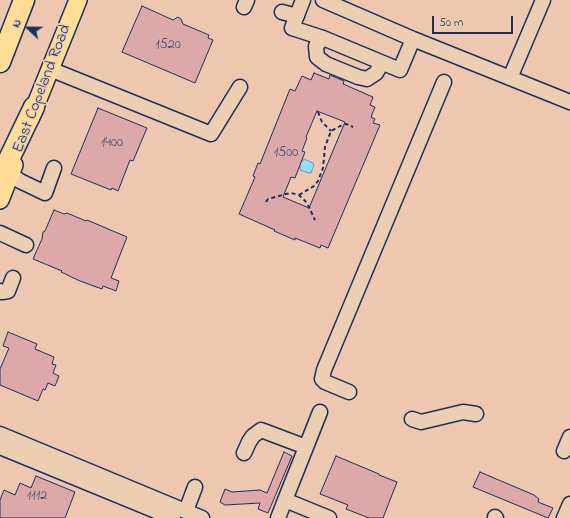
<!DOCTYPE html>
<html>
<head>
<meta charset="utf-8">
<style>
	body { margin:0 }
	#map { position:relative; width:570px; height:518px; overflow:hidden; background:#eec7b1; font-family:"Indie Flower",sans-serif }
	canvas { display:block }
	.north { position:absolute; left:8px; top:8px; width:40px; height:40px; -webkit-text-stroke:3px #ecceb2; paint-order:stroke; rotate:292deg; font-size:11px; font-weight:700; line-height:16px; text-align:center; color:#1b2f5e }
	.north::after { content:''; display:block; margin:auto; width:14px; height:18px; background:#1b2f5e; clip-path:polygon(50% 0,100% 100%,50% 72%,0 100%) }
	.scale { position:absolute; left:432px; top:16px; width:81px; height:18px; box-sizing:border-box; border:2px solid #1b2f5e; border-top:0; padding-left:5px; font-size:12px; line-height:14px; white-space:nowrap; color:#1b2f5e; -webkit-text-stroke:3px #ecceb2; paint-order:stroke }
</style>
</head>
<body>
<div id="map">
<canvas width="570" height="518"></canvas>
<div class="north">N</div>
<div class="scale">50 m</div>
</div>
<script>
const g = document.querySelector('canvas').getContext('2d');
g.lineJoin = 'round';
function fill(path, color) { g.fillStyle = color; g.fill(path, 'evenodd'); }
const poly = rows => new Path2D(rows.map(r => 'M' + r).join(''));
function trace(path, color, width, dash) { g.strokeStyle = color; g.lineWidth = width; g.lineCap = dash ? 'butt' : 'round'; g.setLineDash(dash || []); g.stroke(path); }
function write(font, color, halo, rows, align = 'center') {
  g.font = font + ' "Indie Flower",sans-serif'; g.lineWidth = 3; g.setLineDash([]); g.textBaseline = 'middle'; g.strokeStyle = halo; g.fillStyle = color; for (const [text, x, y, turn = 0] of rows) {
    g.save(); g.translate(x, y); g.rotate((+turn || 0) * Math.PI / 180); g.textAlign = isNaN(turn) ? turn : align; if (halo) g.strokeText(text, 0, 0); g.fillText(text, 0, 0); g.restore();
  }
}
const water = poly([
	[304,159,313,163,314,165,311,173,309,173,300,170,300,166,299,165,301,161,302,162,304,159]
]);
const building = poly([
	[142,6,173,20,178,17,181,19,183,24,209,35,208,38,213,40,195,83,122,52,142,6],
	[314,73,329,79,330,75,344,81,343,84,373,97,370,105,375,107,371,117,375,119,373,123,380,125,328,248,321,245,320,248,295,238,295,240,274,231,275,230,239,214,255,177,253,176,258,163,260,164,290,89,295,91,302,76,311,80,314,73],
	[317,111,345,122,309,208,283,197,291,177,295,178,305,152,302,151,307,138,306,137,317,111],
	[98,108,147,128,133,161,130,160,118,191,112,188,111,190,71,174,98,108],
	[54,210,64,214,67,213,86,221,87,220,127,237,111,278,119,281,116,291,103,286,102,289,80,281,61,272,62,271,33,259,42,239,43,232,45,231,54,210],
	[8,332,37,344,35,349,54,357,52,364,56,365,53,373,59,376,55,386,48,383,45,390,43,389,38,401,0,385,0,369,9,348,3,346,8,332],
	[284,452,292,456,268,513,258,509,260,503,225,505,220,502,225,489,232,492,260,490,267,493,284,452],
	[336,456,379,474,379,475,397,482,383,518,369,518,346,509,348,505,320,494,336,456],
	[480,472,534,495,539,499,538,502,553,508,548,518,473,487,480,472],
	[36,476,75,492,65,518,0,518,0,500,4,490,15,495,20,483,31,488,36,476]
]);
const path = poly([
	[318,112,322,122,331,131],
	[299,195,314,186,318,181,323,168,325,147,331,131,342,125,346,124,353,127],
	[266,202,268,199,286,194,291,193,299,195,307,203,315,220]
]);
const minor = poly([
	[303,0,292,28,323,38],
	[323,0,413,39,570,102],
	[244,7,247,0],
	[282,12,297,16],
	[382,63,376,73,367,79,358,77,326,64,317,57,316,46,323,38,400,70,413,39],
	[50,69,211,134,240,87],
	[510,78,543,0],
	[10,174,20,181,45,193,54,168],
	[0,233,26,245],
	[0,291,2,292,8,291,13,278],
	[349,392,325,382,322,379,324,370,444,82],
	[412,419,421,422,463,412,476,414],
	[0,434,202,518],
	[0,447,173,518],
	[564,451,570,437],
	[244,453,249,442,253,436,261,430,306,447],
	[285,500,320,412],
	[186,511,195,487],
	[495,517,496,518],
	[278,518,285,500,329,518],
	[564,518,570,504]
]);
const major = poly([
	[30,119,78,0],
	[0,200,14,165]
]);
const highway = poly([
	[0,62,24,0],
	[0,178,34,107]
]);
const numberNames = [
	["1520",168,46],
	["1400",112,144],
	["1500",286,154],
	["1112",37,497]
];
const streetNames = [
	["East Copeland Road",43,89,-69]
];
fill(water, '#97dbfa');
trace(water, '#6596bc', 1);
fill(building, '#dca9a8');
trace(building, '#1b2f5e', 1);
trace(minor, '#1b2f5e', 17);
trace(major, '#1b2f5e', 20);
trace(highway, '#1b2f5e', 23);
trace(path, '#1b2f5e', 2, [4, 3]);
trace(minor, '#ecceb2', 14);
trace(major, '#ffdd96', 17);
trace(highway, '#ffdd96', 20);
write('14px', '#4b4e70', null, numberNames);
write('16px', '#1b2f5e', '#ecceb2', streetNames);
</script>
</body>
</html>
